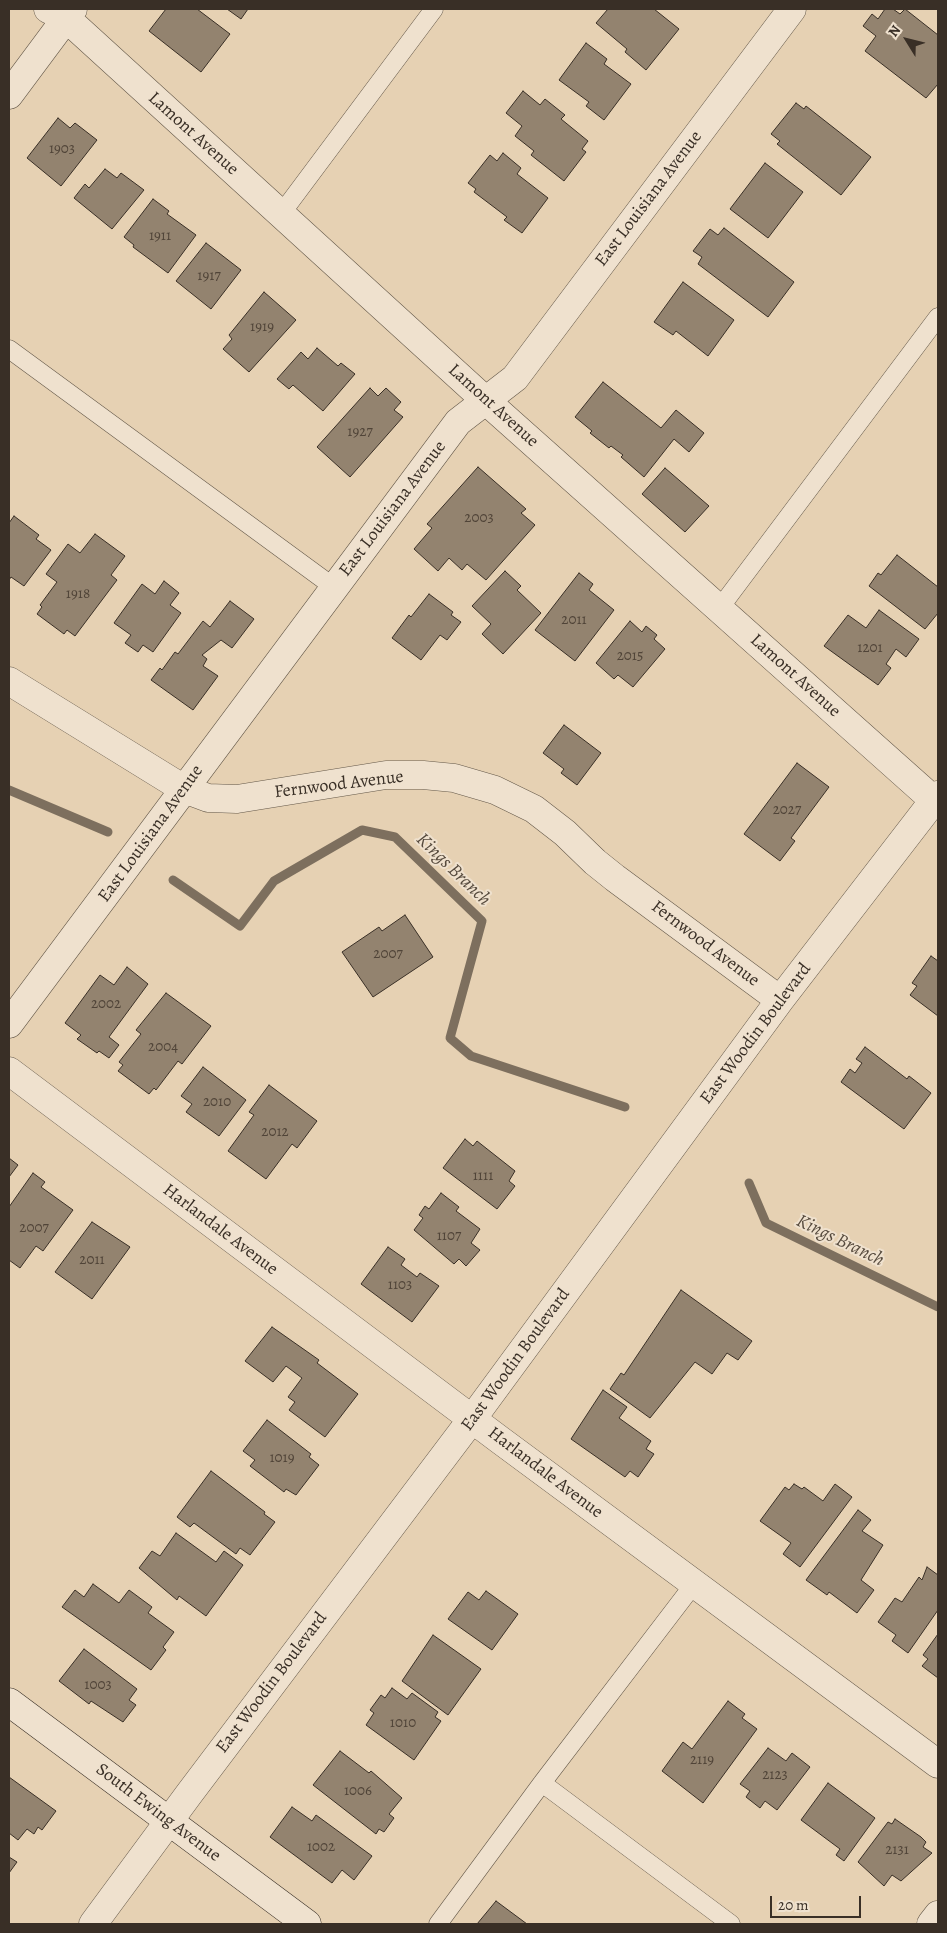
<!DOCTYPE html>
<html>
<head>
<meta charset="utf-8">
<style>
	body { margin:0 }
	#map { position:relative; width:947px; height:1933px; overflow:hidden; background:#e6d1b3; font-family:Alegreya,serif }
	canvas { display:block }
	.frame { position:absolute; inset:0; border:10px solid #392f26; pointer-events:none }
	.north { position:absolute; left:882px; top:15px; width:50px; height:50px; -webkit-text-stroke:4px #efe1ce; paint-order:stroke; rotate:306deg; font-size:14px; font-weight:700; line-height:20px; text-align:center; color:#392f26 }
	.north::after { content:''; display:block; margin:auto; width:18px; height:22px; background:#392f26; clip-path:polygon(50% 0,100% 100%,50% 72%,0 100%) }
	.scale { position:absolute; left:770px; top:1896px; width:91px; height:22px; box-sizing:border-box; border:2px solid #392f26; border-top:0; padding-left:6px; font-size:15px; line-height:18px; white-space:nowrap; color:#392f26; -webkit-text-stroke:4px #efe1ce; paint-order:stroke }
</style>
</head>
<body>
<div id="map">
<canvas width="947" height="1933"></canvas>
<div class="frame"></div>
<div class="north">N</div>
<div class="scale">20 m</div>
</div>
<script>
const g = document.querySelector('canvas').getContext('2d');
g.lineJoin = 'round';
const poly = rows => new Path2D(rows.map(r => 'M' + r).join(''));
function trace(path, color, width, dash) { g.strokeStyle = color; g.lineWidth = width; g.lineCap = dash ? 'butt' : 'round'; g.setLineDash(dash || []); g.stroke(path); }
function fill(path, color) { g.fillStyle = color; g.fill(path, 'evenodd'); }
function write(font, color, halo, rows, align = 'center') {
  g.font = font + ' Alegreya,serif'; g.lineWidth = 4; g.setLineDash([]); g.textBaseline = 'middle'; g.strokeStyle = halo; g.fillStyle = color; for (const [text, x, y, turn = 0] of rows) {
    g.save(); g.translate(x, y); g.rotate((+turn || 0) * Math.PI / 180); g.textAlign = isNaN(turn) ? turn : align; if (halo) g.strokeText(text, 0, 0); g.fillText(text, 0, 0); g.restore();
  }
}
const stream = poly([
	[9,790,108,832],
	[173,880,240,926,274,881,362,830,395,837,482,921,450,1038,471,1056,625,1107],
	[749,1183,766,1223,938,1307]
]);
const building = poly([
	[166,9,197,9,230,34,201,72,149,31,166,9],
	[227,9,248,9,241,19,227,9],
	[608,9,654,9,679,29,646,70,625,52,627,49,596,23,608,9],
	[885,9,893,9,900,14,905,9,938,35,938,84,926,98,865,51,876,36,863,26,872,14,878,19,885,9],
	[586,43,607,59,604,64,631,84,604,120,586,106,589,102,559,80,586,43],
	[523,91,540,105,545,99,565,115,561,119,588,141,582,149,586,152,564,181,531,155,534,151,515,136,522,126,506,113,523,91],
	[796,103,804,109,806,106,871,157,841,195,777,144,780,141,771,134,796,103],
	[58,118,70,128,75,123,97,140,61,186,27,158,58,118],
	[503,153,521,168,517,174,548,198,522,233,504,220,507,217,474,192,476,189,468,183,490,155,497,161,503,153],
	[765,163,803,192,768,238,730,209,765,163],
	[105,169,117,178,121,173,144,190,112,229,74,198,85,184,89,188,105,169],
	[153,199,169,211,167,214,196,235,168,273,133,247,134,245,124,237,153,199],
	[724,228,794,282,768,317,698,264,702,257,693,251,710,229,718,235,724,228],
	[206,243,241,270,211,309,176,281,206,243],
	[683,282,734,320,708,356,676,331,673,335,654,322,683,282],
	[264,292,296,320,249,372,223,349,232,339,229,335,264,292],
	[317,348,338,366,341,363,355,374,323,411,293,385,289,389,277,379,301,352,308,359,317,348],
	[603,382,661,428,676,410,704,433,689,452,674,439,644,477,621,457,623,455,611,446,609,448,590,433,592,431,575,417,603,382],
	[370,388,378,396,386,388,401,402,394,410,403,417,350,477,317,447,370,388],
	[478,467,526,509,521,513,535,525,486,580,467,564,462,570,449,558,438,571,414,549,432,528,427,524,478,467],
	[665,468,709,506,685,532,642,494,665,468],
	[14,516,39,535,36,539,51,550,24,586,11,577,9,580,9,523,14,516],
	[95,534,125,556,111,575,117,580,75,636,67,630,64,634,37,614,42,607,40,605,57,582,46,574,68,544,80,553,95,534],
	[897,555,938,587,938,613,925,629,869,586,878,573,881,575,897,555],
	[505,571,521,586,517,590,541,613,503,654,482,634,491,624,472,606,505,571],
	[579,573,593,584,589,590,614,610,575,661,535,630,579,573],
	[164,581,179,593,170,605,181,613,153,652,143,645,138,652,125,643,131,635,114,623,142,584,155,594,164,581],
	[429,594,453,612,451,615,461,622,447,640,440,635,421,660,392,638,409,615,411,617,429,594],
	[230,601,254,619,232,648,221,640,202,655,207,659,203,666,218,676,193,710,151,680,160,668,162,670,175,652,178,654,203,621,210,627,230,601],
	[879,610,919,639,906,657,896,649,886,664,891,668,878,685,824,646,848,615,866,628,879,610],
	[630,621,642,632,646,626,657,635,654,639,665,649,633,687,618,675,614,679,596,663,630,621],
	[564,725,601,753,577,785,561,773,564,769,543,753,564,725],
	[797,763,829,787,791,838,795,841,780,861,744,834,797,763],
	[405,915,433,957,373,997,342,952,379,927,382,931,405,915],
	[931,956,938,961,938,1016,910,995,917,986,912,983,931,956],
	[127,967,148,984,109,1037,119,1045,109,1058,99,1051,97,1053,77,1039,81,1035,65,1023,100,975,114,985,127,967],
	[166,993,211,1026,182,1064,178,1061,156,1090,154,1088,149,1094,118,1071,123,1065,119,1062,141,1034,136,1030,166,993],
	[865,1047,907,1079,909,1076,931,1093,904,1129,841,1082,850,1069,855,1073,862,1063,856,1059,865,1047],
	[203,1067,246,1100,219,1136,186,1112,192,1104,181,1096,203,1067],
	[269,1085,317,1121,297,1148,292,1144,266,1179,228,1151,254,1115,249,1112,269,1085],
	[465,1139,473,1146,477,1141,515,1171,509,1181,515,1186,497,1209,443,1168,465,1139],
	[9,1158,18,1165,9,1177,9,1158],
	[33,1173,45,1182,41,1187,73,1210,43,1251,36,1246,20,1268,9,1260,9,1207,33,1173],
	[441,1193,459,1207,456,1211,480,1229,471,1243,480,1250,466,1266,459,1259,454,1264,414,1230,423,1218,419,1215,425,1206,429,1209,441,1193],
	[92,1222,130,1247,92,1299,55,1272,92,1222],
	[388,1247,405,1259,401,1265,417,1277,420,1273,439,1286,412,1322,361,1284,388,1247],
	[681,1290,752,1341,738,1360,727,1353,712,1374,695,1362,650,1418,610,1389,621,1373,624,1375,681,1290],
	[272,1327,319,1360,317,1363,358,1394,325,1437,289,1410,295,1402,288,1397,302,1378,286,1366,273,1382,245,1361,272,1327],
	[603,1390,627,1407,619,1418,651,1441,646,1449,654,1454,638,1477,630,1471,625,1477,571,1439,603,1390],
	[267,1420,311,1454,309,1457,319,1465,296,1495,286,1489,284,1492,250,1466,255,1460,243,1451,267,1420],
	[211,1471,265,1512,264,1514,275,1522,250,1555,240,1548,236,1554,194,1523,190,1527,177,1517,211,1471],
	[794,1484,802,1489,804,1487,823,1501,835,1484,852,1497,800,1567,783,1554,791,1543,760,1521,785,1487,789,1490,794,1484],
	[858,1510,871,1520,862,1531,883,1545,861,1580,874,1590,857,1613,829,1592,827,1595,806,1580,858,1510],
	[176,1533,216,1562,224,1551,243,1565,206,1616,179,1596,177,1600,139,1568,152,1551,160,1556,176,1533],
	[927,1567,938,1575,938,1610,908,1653,892,1641,896,1635,878,1622,895,1598,902,1602,919,1577,922,1580,927,1567],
	[93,1584,119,1603,129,1590,152,1607,148,1613,174,1632,163,1647,166,1650,151,1670,62,1607,75,1590,84,1597,93,1584],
	[486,1591,518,1614,492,1650,448,1619,468,1592,479,1600,486,1591],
	[938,1634,938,1678,922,1666,928,1659,923,1655,938,1634],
	[433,1635,481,1669,448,1715,402,1681,433,1635],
	[84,1649,137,1689,129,1700,136,1705,123,1722,91,1701,89,1704,59,1681,84,1649],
	[392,1688,407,1699,412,1693,438,1712,435,1717,441,1721,414,1760,366,1725,374,1713,370,1710,381,1695,385,1698,392,1688],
	[728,1701,745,1714,742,1718,757,1729,703,1803,662,1771,683,1742,692,1749,728,1701],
	[768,1748,786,1761,792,1753,810,1767,777,1810,765,1801,760,1808,746,1797,750,1791,740,1784,768,1748],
	[340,1751,369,1773,371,1771,402,1798,389,1814,394,1818,384,1832,379,1829,376,1834,313,1785,340,1751],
	[9,1777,56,1811,42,1830,38,1827,34,1834,27,1829,18,1840,9,1833,9,1777],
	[828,1783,875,1818,844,1861,836,1855,840,1849,801,1820,828,1783],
	[292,1807,312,1821,316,1815,372,1856,354,1880,342,1870,332,1883,270,1837,292,1807],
	[895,1819,921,1837,926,1842,923,1847,932,1853,901,1881,892,1875,884,1886,858,1862,888,1822,892,1824,895,1819],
	[9,1857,17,1862,9,1873,9,1857],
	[496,1901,527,1924,477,1924,496,1901]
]);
const lane = poly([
	[281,214,434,9],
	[9,349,335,588],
	[719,609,938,317],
	[542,1783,731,1924],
	[438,1924,542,1783,694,1584]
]);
const street = poly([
	[48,9,66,18,485,400,938,804],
	[9,95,73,9],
	[9,681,184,789,208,798,237,799,386,775,423,775,454,778,495,790,534,809,565,833,595,862,615,878,780,1000],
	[9,1024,458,422,515,378,792,9],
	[9,1071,500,1440,938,1764],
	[93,1924,189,1794,472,1419,780,1000,938,795],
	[931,1924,938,1915]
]);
const secondary = poly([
	[9,1702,307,1924]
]);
const numberNames = [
	["1903",62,149],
	["1911",160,236],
	["1917",209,276],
	["1919",262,327],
	["1927",360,432],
	["2003",479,518],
	["1918",78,594],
	["2011",574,620],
	["1201",870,648],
	["2015",630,656],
	["2027",787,810],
	["2007",388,954],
	["2002",106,1004],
	["2004",163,1047],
	["2010",217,1102],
	["2012",275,1132],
	["1111",483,1176],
	["2007",34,1228],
	["1107",449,1236],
	["2011",92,1260],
	["1103",400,1285],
	["1019",282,1458],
	["1003",98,1685],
	["1010",403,1723],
	["2119",702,1760],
	["2123",775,1775],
	["1006",358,1791],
	["1002",321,1847],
	["2131",897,1850]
];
const streetNames = [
	["Lamont Avenue",193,134,42],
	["East Louisiana Avenue",649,199,-53],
	["Lamont Avenue",493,406,42],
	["East Louisiana Avenue",393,509,-53],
	["Lamont Avenue",795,676,42],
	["Fernwood Avenue",339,785,-7],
	["East Louisiana Avenue",151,834,-54],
	["Fernwood Avenue",705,944,37],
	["East Woodin Boulevard",756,1034,-53],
	["Harlandale Avenue",220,1230,37],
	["East Woodin Boulevard",516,1360,-54],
	["Harlandale Avenue",545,1473,37],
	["East Woodin Boulevard",272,1683,-53],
	["South Ewing Avenue",158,1813,37]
];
const waterNames = [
	["Kings Branch",453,870,44],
	["Kings Branch",840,1241,26]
];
trace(stream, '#7d6f5e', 9);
fill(building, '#93836f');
trace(building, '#392f26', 1);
trace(lane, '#645849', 19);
trace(street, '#645849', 29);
trace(secondary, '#392f26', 29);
trace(lane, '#efe1ce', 18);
trace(street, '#efe1ce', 28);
trace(secondary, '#efe1ce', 28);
write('15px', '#504438', null, numberNames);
write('18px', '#392f26', '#efe1ce', streetNames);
write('italic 19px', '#564a3d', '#efe1ce', waterNames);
</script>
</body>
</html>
